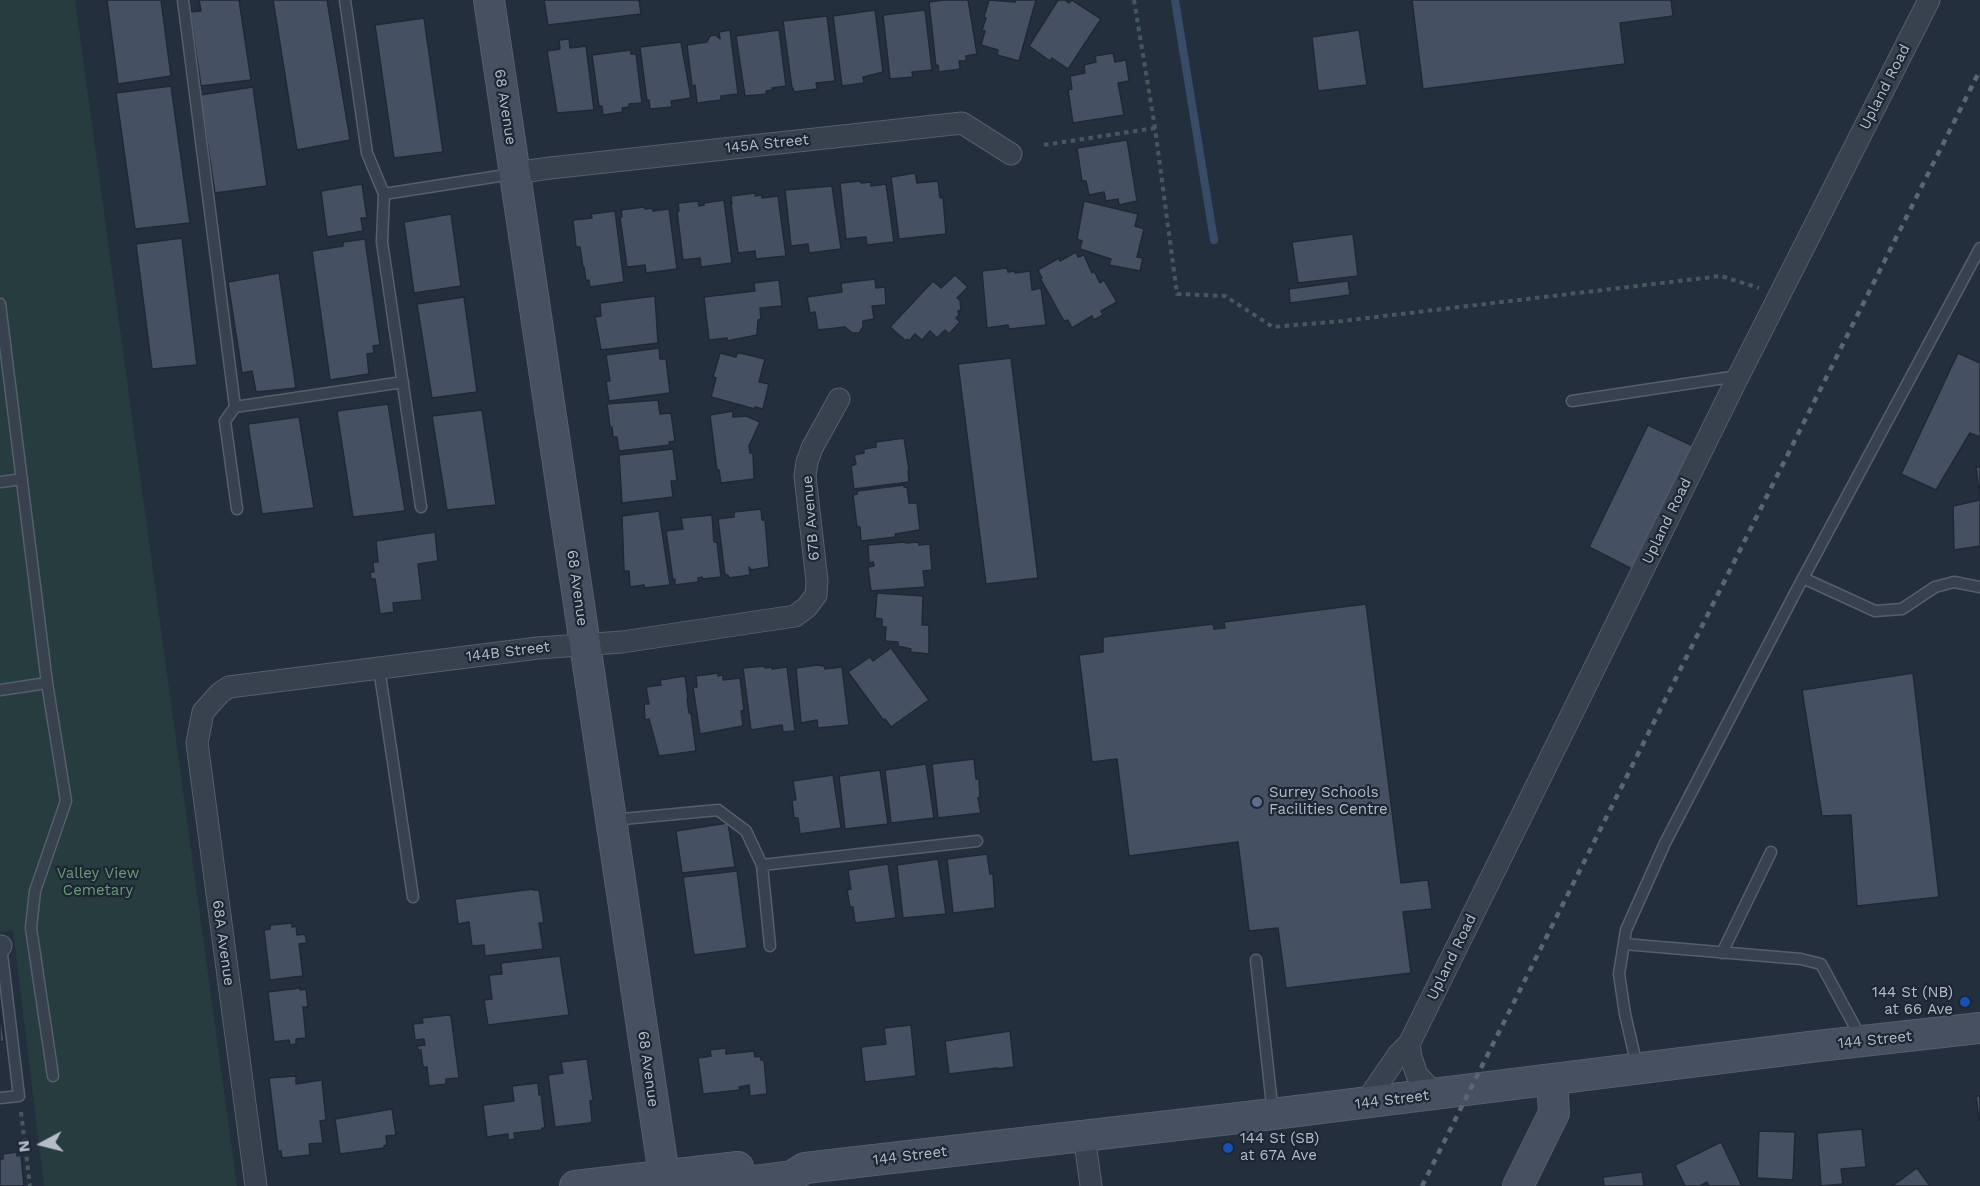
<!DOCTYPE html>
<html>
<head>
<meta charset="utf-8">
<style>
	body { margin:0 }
	#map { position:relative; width:1980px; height:1186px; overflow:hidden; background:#242f3e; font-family:"Work Sans",sans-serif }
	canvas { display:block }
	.north { position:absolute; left:12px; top:1114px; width:60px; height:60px; -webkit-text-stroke:4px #1d2633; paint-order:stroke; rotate:263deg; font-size:16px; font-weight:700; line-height:24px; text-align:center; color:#b4bcc9 }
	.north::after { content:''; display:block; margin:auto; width:21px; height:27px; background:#b4bcc9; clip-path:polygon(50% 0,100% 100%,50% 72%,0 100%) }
</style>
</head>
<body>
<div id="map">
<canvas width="1980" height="1186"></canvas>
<div class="north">N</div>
</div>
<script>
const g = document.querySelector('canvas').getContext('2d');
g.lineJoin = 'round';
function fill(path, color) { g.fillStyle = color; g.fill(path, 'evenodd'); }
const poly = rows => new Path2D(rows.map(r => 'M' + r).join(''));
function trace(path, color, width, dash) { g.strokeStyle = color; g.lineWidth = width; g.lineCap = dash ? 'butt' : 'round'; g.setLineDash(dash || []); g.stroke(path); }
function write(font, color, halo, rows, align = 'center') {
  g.font = font + ' "Work Sans",sans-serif'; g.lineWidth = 4.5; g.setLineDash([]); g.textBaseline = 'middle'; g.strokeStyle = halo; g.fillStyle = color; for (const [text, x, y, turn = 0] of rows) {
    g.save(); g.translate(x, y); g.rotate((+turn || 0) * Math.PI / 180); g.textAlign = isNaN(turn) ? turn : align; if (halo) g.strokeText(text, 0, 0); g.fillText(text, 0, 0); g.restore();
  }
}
const green = poly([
	[0,0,75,0,237,1186,44,1186,13,930,0,932]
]);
const stream = poly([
	[1175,0,1214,240]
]);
const building = poly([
	[107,0,161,0,171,76,118,84,107,0],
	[199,0,239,0,251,80,201,86,190,12,201,11,199,0],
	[273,0,327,0,350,140,297,150,273,0],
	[544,0,639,0,641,14,548,25,544,0],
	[944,0,968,0,977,54,966,56,966,61,959,61,960,69,939,72,938,65,936,66,929,2,944,0],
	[989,0,1015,2,1016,0,1036,0,1019,61,997,55,998,50,981,45,985,31,982,30,986,18,984,17,989,0],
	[1058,0,1065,0,1069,3,1072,0,1101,19,1068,69,1052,58,1050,61,1029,46,1058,0],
	[1412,0,1671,0,1673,16,1620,23,1625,64,1423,89,1412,0],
	[875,10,883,72,863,77,864,83,842,86,833,16,875,10],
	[925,10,932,70,912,72,913,77,890,79,883,15,925,10],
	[827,16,835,81,816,83,817,89,794,92,793,88,792,88,783,21,827,16],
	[424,18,443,152,394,158,375,25,424,18],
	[730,30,738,94,721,96,721,100,697,103,695,85,692,86,687,45,707,42,710,36,716,35,720,39,719,32,730,30],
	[779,30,786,86,772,88,773,90,766,91,767,94,745,96,736,36,779,30],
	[1359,30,1367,85,1318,91,1312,37,1359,30],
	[569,39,570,48,586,46,594,110,557,113,547,51,560,49,559,40,569,39],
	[681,42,691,98,671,101,672,107,650,109,649,100,647,101,640,47,681,42],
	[631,50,631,54,636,54,642,103,629,104,629,107,622,108,623,112,603,115,602,106,599,106,592,55,631,50],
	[1113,53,1115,62,1126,60,1129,81,1118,83,1124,115,1073,123,1068,90,1072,89,1070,76,1085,73,1084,65,1096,62,1095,56,1113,53],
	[171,86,190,223,135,229,116,93,171,86],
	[253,87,267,186,215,193,200,95,253,87],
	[1127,140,1137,201,1119,205,1118,199,1106,201,1104,192,1089,195,1086,181,1082,181,1077,148,1127,140],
	[915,173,917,183,938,181,940,198,943,197,946,234,899,239,891,177,915,173],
	[861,181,861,183,871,182,871,186,886,184,894,242,867,245,866,237,846,239,840,183,861,181],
	[362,184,367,218,361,218,363,231,327,237,321,191,362,184],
	[832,186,841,249,809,253,808,244,791,246,785,190,832,186],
	[755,193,755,196,762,195,762,198,778,196,786,256,756,259,755,251,738,253,731,204,732,204,731,196,755,193],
	[724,200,732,263,701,267,700,258,683,260,677,211,679,211,678,203,698,201,699,206,704,205,704,203,724,200],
	[1084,201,1138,214,1135,226,1144,229,1137,257,1143,258,1140,271,1109,265,1111,259,1080,249,1082,241,1077,239,1084,201],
	[644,207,645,209,652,208,653,211,669,209,677,269,646,273,645,265,627,267,620,217,622,217,621,210,644,207],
	[615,211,624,282,590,287,589,280,586,281,584,267,583,267,580,247,576,247,573,220,592,218,591,214,615,211],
	[451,214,461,286,414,293,404,222,451,214],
	[1353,234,1358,276,1298,283,1292,242,1353,234],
	[182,238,197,365,152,369,136,244,182,238],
	[365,239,380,345,373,346,374,353,367,354,369,374,330,380,312,251,343,246,343,242,365,239],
	[1076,252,1078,257,1084,255,1092,273,1094,271,1100,283,1104,280,1117,302,1101,311,1103,315,1094,320,1092,316,1072,328,1068,320,1064,321,1040,278,1042,278,1038,270,1059,258,1060,261,1076,252],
	[1007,268,1008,272,1015,271,1015,273,1030,271,1032,290,1041,288,1046,325,1009,329,1008,325,987,328,982,271,1007,268],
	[279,273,296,388,256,392,252,371,242,373,228,282,279,273],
	[955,275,968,287,957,298,960,300,961,310,958,311,959,315,956,318,960,322,949,334,945,330,937,338,930,331,922,340,915,334,909,341,907,339,906,341,890,327,933,281,941,288,955,275],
	[875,279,876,288,885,287,886,305,872,306,874,319,863,321,863,327,859,333,852,333,845,327,818,330,815,312,810,313,807,297,842,292,841,283,875,279],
	[779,280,782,306,760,308,761,319,758,320,757,335,727,341,727,338,709,340,704,297,755,291,754,283,779,280],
	[1348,281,1350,295,1290,303,1289,289,1348,281],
	[655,296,658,343,601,350,595,317,601,316,600,303,655,296],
	[464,297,477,392,432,398,417,304,464,297],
	[659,348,660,359,666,359,670,393,609,401,606,381,610,381,606,355,659,348],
	[720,353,736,357,737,353,740,353,765,359,759,382,769,384,763,409,755,407,755,409,711,397,716,378,713,377,720,353],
	[1958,353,1980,363,1980,437,1970,433,1936,490,1901,474,1958,353],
	[1011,358,1038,578,986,584,958,364,1011,358],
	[658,400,660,414,671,413,675,441,669,442,670,445,619,451,617,437,613,437,612,427,610,427,607,404,658,400],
	[388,404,405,511,353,517,337,411,388,404],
	[482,410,496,505,447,510,432,416,482,410],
	[733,411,733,417,746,416,760,422,749,446,750,453,753,453,754,479,721,483,719,470,717,470,710,415,733,411],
	[299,417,314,508,262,514,248,424,299,417],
	[1648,425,1693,446,1636,571,1589,547,1648,425],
	[904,438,909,471,908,471,909,482,854,489,851,466,856,464,854,455,864,453,864,449,876,447,876,442,904,438],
	[673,449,677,481,671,481,673,497,622,503,619,455,673,449],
	[1976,467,1980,467,1980,498,1976,467],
	[904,485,904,487,907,487,909,503,917,503,920,530,895,534,896,537,861,541,860,527,857,527,853,495,857,494,857,491,904,485],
	[1980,500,1980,546,1954,550,1953,506,1980,500],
	[761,509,762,520,765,520,769,567,751,570,749,567,750,575,729,578,728,575,725,575,718,519,734,517,734,512,761,509],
	[659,511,670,585,645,588,644,585,630,587,629,571,624,571,622,516,659,511],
	[712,515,714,542,717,542,721,577,703,579,702,577,698,578,698,582,675,585,675,579,673,580,666,531,683,529,681,518,712,515],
	[435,532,438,561,418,564,422,600,393,603,394,612,380,614,375,579,371,579,370,572,374,572,373,562,378,562,376,541,435,532],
	[905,542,906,543,918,542,919,545,930,544,932,570,923,571,925,587,871,591,868,567,874,566,873,562,869,563,868,545,905,542],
	[877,593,923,596,922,625,929,625,929,654,910,652,911,649,898,646,898,642,885,641,886,627,882,627,882,619,875,618,877,593],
	[1366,604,1401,883,1428,880,1432,909,1403,912,1411,973,1286,988,1278,928,1249,931,1238,842,1129,856,1117,759,1092,762,1079,655,1103,652,1103,637,1213,624,1214,629,1225,628,1224,622,1366,604],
	[891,648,929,700,891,727,885,719,884,721,848,672,870,657,873,661,891,648],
	[817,665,824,666,825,669,842,667,849,725,818,728,817,720,801,723,796,668,817,665],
	[765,666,765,668,772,667,772,669,787,667,795,731,783,732,782,725,751,730,743,668,765,666],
	[718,673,718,676,723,675,723,680,740,678,744,710,741,711,743,726,700,734,693,687,697,687,696,676,718,673],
	[1913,673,1939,897,1857,906,1851,815,1822,816,1802,690,1913,673],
	[685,676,688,698,687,699,689,713,691,713,696,751,659,756,649,719,645,720,644,704,649,704,646,687,661,685,660,680,685,676],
	[974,759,976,779,979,779,980,797,978,798,981,813,938,818,932,764,974,759],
	[926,764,934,818,891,823,885,770,926,764],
	[880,770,888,824,845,829,839,776,880,770],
	[833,775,841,828,800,834,798,818,794,818,792,800,796,800,793,781,833,775],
	[728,823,735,867,682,873,676,831,728,823],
	[987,854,990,874,993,873,995,908,953,913,947,859,987,854],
	[938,859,946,914,903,918,897,865,938,859],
	[888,864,896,918,855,923,853,907,850,907,847,890,851,889,848,870,888,864],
	[737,871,747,948,694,955,683,877,737,871],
	[533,889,533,890,539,890,544,923,539,923,543,949,485,956,484,945,472,946,469,922,458,924,455,899,533,889],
	[292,923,292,927,296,926,297,935,305,934,307,943,299,944,303,976,270,980,264,930,270,929,270,925,292,923],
	[560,956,569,1015,488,1025,484,1000,492,999,489,975,502,974,501,963,560,956],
	[300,988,300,990,306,989,308,1007,303,1007,306,1038,296,1039,296,1044,290,1045,289,1040,274,1042,268,992,300,988],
	[0,1010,4,1041,0,1042,0,1010],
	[448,1015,451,1016,459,1078,446,1079,446,1084,429,1086,427,1067,423,1067,421,1050,418,1050,417,1046,425,1045,424,1039,415,1040,413,1024,423,1023,422,1018,448,1015],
	[911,1025,916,1076,865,1082,861,1047,886,1044,884,1028,911,1025],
	[1010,1031,1014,1067,998,1069,998,1068,949,1074,945,1041,1010,1031],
	[726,1048,726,1054,754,1051,755,1057,760,1056,761,1060,764,1060,767,1094,750,1096,749,1085,739,1087,740,1090,703,1094,698,1058,711,1056,710,1050,726,1048],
	[587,1059,593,1100,590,1101,592,1121,590,1123,555,1127,548,1075,563,1073,561,1062,587,1059],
	[296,1076,296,1084,322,1080,326,1120,320,1121,323,1143,309,1144,310,1155,282,1158,281,1151,278,1151,269,1078,296,1076],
	[538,1083,539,1095,541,1094,545,1128,542,1128,542,1130,514,1133,515,1139,508,1140,508,1134,487,1137,483,1105,514,1101,512,1086,538,1083],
	[1976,1096,1980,1096,1980,1120,1979,1120,1976,1096],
	[392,1109,396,1135,386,1136,387,1145,384,1146,384,1148,340,1154,335,1119,392,1109],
	[1862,1129,1866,1167,1841,1169,1843,1184,1821,1186,1817,1133,1862,1129],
	[1759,1131,1795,1132,1793,1180,1757,1178,1759,1131],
	[1721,1142,1742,1186,1709,1186,1707,1182,1700,1186,1685,1186,1675,1165,1721,1142],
	[17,1152,17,1156,21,1155,24,1186,0,1186,0,1159,3,1159,3,1154,17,1152],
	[1917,1168,1930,1186,1892,1186,1917,1168],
	[1642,1172,1644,1186,1604,1186,1603,1177,1642,1172]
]);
const path = poly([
	[1134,0,1155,128,1177,294,1225,296,1273,327,1342,321,1721,276,1759,288],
	[1044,145,1155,128],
	[21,1112,30,1186]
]);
const lane = poly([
	[183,0,235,407,403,382],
	[345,0,367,153,384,194],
	[0,304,47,683,66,801,35,891,31,928,53,1076],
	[1572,401,1738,376],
	[235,407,225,421,237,509],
	[0,482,22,479],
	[421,507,382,242,384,194,512,174],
	[1803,578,1875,611,1902,609,1935,587,1954,582,1980,587],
	[379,668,413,897],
	[0,690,47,683],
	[612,820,718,810,746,831,762,865,770,946],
	[762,865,977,841],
	[1624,944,1801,959,1821,964,1861,1038],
	[1722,953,1771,852],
	[1256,960,1273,1114],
	[1637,1066,1625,1014,1619,974,1626,930,1665,843,1794,595,1980,248],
	[0,1098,19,1096,1,946]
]);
const street = poly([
	[515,173,550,168,962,123,1011,154],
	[0,946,1,946],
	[1409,1044,1411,1057,1417,1075,1435,1094],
	[1365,1103,1398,1055,1409,1044,1737,379,1929,0],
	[1084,1135,1091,1186],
	[256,1186,197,743,203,712,220,693,229,687,538,648,622,642,795,616,807,607,816,595,817,581,805,476,807,462,812,448,839,399]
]);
const secondary = poly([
	[489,0,664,1175],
	[575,1186,738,1167],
	[714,1186,792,1176,805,1168,1273,1114,1818,1046,1980,1028],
	[1518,1186,1554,1113,1552,1080]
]);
const rail = poly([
	[1422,1186,1980,70]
]);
const markers = [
	[1257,802,6,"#5c6f8a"],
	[1965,1002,6,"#1a4fb4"],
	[1228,1148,6,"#1a4fb4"]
];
const streetNames = [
	["Upland Road",1885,87,-63],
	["68 Avenue",505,107,81],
	["145A Street",767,144,-6],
	["67B Avenue",811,518,-95],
	["Upland Road",1667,521,-64],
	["68 Avenue",577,588,82],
	["144B Street",508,652,-7],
	["68A Avenue",223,943,82],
	["Upland Road",1452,957,-64],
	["144 Street",1875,1040,-6],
	["68 Avenue",648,1069,82],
	["144 Street",1392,1100,-7],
	["144 Street",910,1156,-7]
];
const poiNames = [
	["Surrey Schools",1269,793],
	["Facilities Centre",1269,810],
	["144 St (NB)",1953,993,"right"],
	["at 66 Ave",1953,1010,"right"],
	["144 St (SB)",1240,1139],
	["at 67A Ave",1240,1156]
];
const parkNames = [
	["Valley View",98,874],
	["Cemetary",98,891]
];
fill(green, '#263c3f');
trace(stream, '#394c67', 8);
fill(building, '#455162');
trace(building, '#1f2835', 1.5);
trace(lane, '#565f6c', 13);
trace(street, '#565f6c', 23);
trace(secondary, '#565f6c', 32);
trace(path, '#44595c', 4, [4.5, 4.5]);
trace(lane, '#38414e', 10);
trace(street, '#38414e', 21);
trace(secondary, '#465061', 30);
trace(rail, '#5a6575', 4.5, [6, 6]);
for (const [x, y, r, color] of markers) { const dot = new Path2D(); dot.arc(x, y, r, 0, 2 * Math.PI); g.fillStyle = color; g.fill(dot); trace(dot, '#1d2633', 2); }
write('15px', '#b4bcc9', '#1d2633', streetNames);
write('15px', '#b4bcc9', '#1d2633', poiNames, 'left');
write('15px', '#6b9a76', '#1d2633', parkNames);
</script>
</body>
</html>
